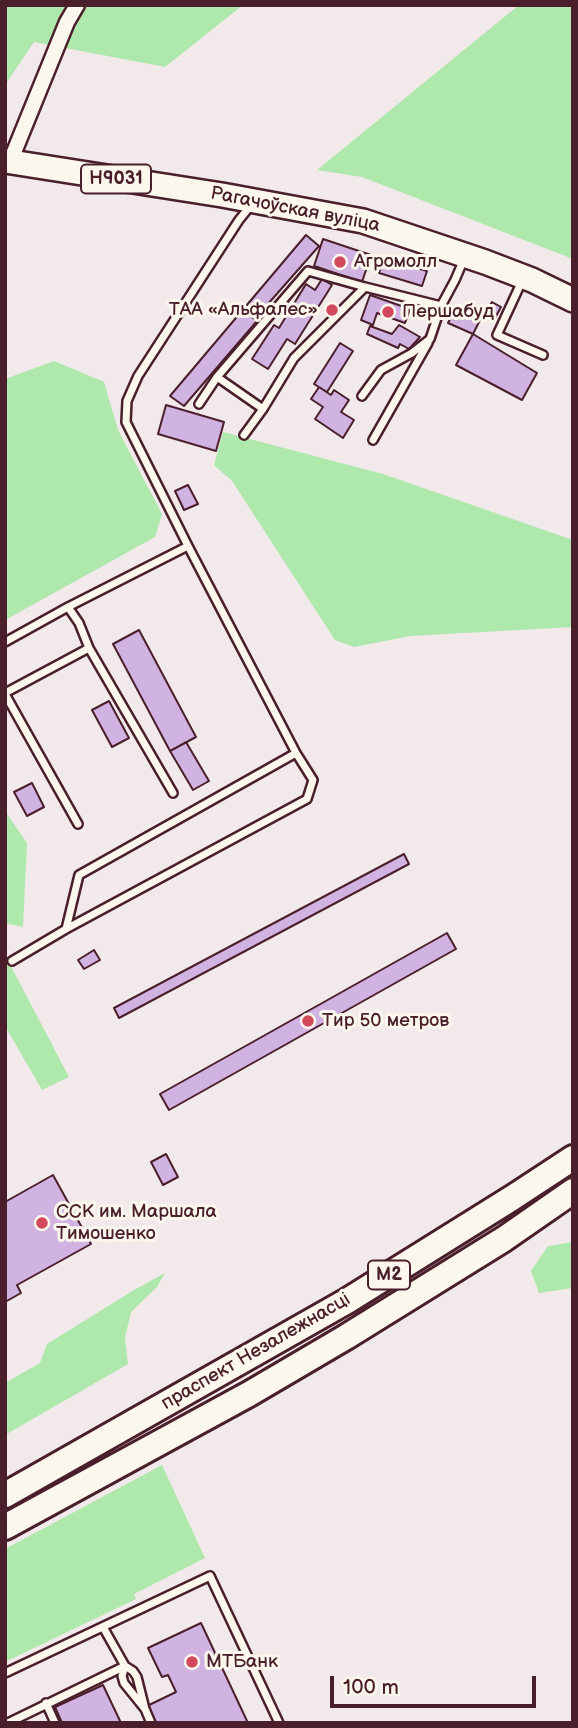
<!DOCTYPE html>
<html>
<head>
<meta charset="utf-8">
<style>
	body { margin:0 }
	#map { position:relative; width:578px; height:1728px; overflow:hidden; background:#f2e9ea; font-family:"Balsamiq Sans",sans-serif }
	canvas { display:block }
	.frame { position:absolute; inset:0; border:7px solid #4a1f2b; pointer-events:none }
	.scale { position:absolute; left:330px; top:1676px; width:206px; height:32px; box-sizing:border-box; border:4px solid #4a1f2b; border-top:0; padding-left:9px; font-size:21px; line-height:24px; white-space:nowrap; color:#4a1f2b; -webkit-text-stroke:5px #fbf7ec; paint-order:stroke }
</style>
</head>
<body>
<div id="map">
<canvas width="578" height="1728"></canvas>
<div class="frame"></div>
<div class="scale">100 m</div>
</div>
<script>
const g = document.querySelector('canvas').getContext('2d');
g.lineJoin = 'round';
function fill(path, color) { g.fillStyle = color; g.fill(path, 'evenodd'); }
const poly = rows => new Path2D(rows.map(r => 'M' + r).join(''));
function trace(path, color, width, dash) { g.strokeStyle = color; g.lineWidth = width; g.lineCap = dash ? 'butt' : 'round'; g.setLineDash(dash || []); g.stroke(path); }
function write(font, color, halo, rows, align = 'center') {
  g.font = font + ' "Balsamiq Sans",sans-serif'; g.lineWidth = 6; g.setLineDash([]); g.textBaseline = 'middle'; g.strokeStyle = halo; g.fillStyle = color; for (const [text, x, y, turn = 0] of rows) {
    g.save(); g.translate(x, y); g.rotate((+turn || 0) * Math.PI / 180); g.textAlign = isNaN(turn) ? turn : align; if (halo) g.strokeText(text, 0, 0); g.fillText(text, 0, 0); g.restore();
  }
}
const green = poly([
	[5,5,243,5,165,67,34,42,5,85],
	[519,5,573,5,573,259,362,177,317,170],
	[54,361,104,382,118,430,162,514,155,537,5,620,5,379],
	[223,432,383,474,573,540,573,627,410,636,354,647,335,640,232,481,214,465],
	[5,811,27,843,23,927,5,923],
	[5,955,69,1077,42,1090,5,1026],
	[573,1242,573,1288,539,1293,531,1271,548,1246],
	[165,1273,157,1287,131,1312,125,1338,128,1364,5,1435,5,1383,40,1363,47,1344,134,1290],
	[162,1465,205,1558,134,1594,136,1599,5,1662,5,1549]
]);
const building = poly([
	[306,235,319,246,260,313,254,308,249,314,257,321,184,406,170,396,306,235],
	[323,239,371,255,362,282,314,266,323,239],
	[384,258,427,271,422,286,379,273,384,258],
	[322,279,332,285,295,344,287,339,268,369,252,359,274,325,279,328,306,284,315,290,322,279],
	[370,295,410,309,405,323,377,313,373,325,361,320,370,295],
	[492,302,501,307,494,320,485,314,492,302],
	[456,307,481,318,473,334,448,323,456,307],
	[399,325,420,337,409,349,400,344,398,348,367,334,370,326,392,334,399,325],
	[473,334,537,373,522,400,456,365,473,334],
	[340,343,353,351,327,392,314,384,340,343],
	[319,387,331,395,334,390,349,400,341,412,354,420,343,438,315,419,323,407,311,399,319,387],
	[166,405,224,422,216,451,158,434,166,405],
	[188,485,198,504,184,510,175,491,188,485],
	[139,630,196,737,170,751,113,644,139,630],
	[109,701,129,738,112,747,92,710,109,701],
	[186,742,209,781,193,790,170,751,186,742],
	[32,783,44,807,27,816,14,792,32,783],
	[404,854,409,864,119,1018,114,1008,404,854],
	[447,933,456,949,169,1110,160,1094,447,933],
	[94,950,100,960,84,969,78,960,94,950],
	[166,1154,178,1177,163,1185,151,1162,166,1154],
	[53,1175,91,1244,17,1285,21,1293,5,1302,5,1202,53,1175],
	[201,1623,248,1723,155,1723,147,1706,176,1692,168,1675,162,1677,148,1648,201,1623],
	[103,1685,121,1723,62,1723,55,1707,103,1685]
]);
const service = poly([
	[522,281,497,335,543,355],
	[362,396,381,370,412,353,430,339,441,306],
	[199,404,217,377],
	[263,409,217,377,308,271,365,287],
	[244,435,263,409,294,358,365,287,441,306,455,280,464,259],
	[373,440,428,343],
	[68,607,79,623,89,648,173,793],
	[5,642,68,607,188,546],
	[5,693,89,648],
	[5,694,78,824],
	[66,929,79,875,296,753],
	[12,961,66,929,307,799,313,780,296,753,188,546,126,422,127,401,138,376,239,220,252,204],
	[103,1627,125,1666,122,1676,124,1683,145,1709,151,1723],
	[5,1673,210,1576,279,1723],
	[46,1703,55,1723],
	[8,1723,125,1666,133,1671,137,1677,145,1709]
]);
const minor = poly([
	[10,162,67,22,77,5]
]);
const primary = poly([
	[5,161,222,195,363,221,485,262,532,280,573,300]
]);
const trunk = poly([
	[5,1495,347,1301,512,1198,573,1158],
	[5,1527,249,1394,346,1337,504,1239,573,1191]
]);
const markers = [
	[340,262,7,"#d1495b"],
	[332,310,7,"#d1495b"],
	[388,312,7,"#d1495b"],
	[308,1021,7,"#d1495b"],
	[42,1223,7,"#d1495b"],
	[192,1662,7,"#d1495b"]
];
const shields = [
	[116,179,70],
	[389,1275,42]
];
const shieldNames = [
	["Н9031",116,179],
	["М2",389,1275]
];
const streetNames = [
	["Рагачоўская вуліца",295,210,11],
	["праспект Незалежнасці",256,1352,-30]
];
const poiNames = [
	["Агромолл",354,262],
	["ТАА «Альфалес»",318,310,"right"],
	["Першабуд",402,312],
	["Тир 50 метров",322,1021],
	["ССК им. Маршала",56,1212],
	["Тимошенко",56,1234],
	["МТБанк",206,1662]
];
fill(green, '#afe8ac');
fill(building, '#d0b3e0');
trace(building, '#4a1f2b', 2);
trace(service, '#4a1f2b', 12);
trace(minor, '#4a1f2b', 19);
trace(primary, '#4a1f2b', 28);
trace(trunk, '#4a1f2b', 30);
trace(service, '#fbf7ec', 7);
trace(minor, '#fbf7ec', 14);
trace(primary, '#fbf7ec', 23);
trace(trunk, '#fbf7ec', 24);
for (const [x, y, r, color] of markers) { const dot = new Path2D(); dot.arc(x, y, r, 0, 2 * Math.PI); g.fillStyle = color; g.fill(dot); trace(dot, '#fbf7ec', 2.5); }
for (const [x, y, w] of shields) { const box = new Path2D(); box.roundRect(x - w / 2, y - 14.5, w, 29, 5); g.fillStyle = '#fbf7ec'; g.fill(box); trace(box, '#4a1f2b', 2); }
write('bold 18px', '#4a1f2b', null, shieldNames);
write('19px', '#4a1f2b', '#fbf7ec', streetNames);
write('19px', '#4a1f2b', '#fbf7ec', poiNames, 'left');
</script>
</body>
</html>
